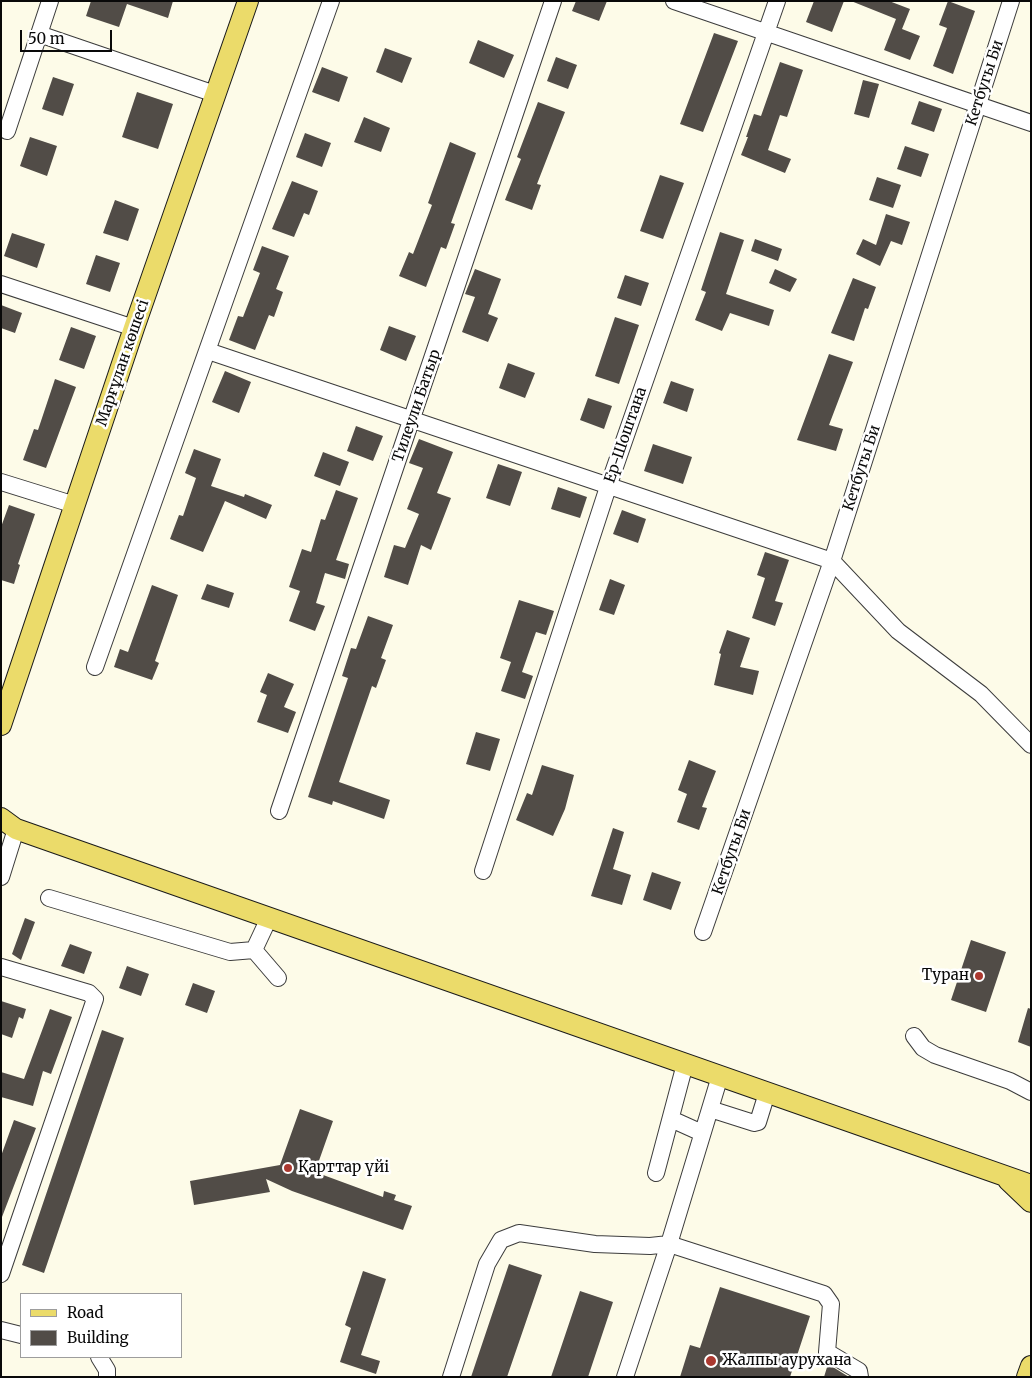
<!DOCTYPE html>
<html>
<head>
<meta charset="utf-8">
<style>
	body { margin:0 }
	#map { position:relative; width:1032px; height:1378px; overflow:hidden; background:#fdfbe8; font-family:Merriweather,serif }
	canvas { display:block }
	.frame { position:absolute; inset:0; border:2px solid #090909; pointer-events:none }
	.legend { position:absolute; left:20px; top:1293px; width:162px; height:65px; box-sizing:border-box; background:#fff; border:1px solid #9d9d9d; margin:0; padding:6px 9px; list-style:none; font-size:15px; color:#090909 }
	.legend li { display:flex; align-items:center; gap:10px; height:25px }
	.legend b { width:25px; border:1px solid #9d9d9d }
	.scale { position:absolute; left:20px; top:30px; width:92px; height:22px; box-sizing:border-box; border:2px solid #090909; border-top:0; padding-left:6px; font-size:15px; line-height:18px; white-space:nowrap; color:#090909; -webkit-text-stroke:4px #fff; paint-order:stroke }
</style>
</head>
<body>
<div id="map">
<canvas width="1032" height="1378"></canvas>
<div class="frame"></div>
<ul class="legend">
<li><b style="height:6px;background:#ebdb6a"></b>Road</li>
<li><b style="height:14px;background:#514c47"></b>Building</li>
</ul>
<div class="scale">50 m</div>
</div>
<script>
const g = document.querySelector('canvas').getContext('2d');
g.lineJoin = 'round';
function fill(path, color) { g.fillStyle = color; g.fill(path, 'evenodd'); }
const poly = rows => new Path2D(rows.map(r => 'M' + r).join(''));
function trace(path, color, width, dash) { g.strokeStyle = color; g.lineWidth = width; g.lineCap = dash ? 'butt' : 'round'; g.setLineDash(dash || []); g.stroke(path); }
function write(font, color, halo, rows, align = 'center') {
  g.font = font + ' Merriweather,serif'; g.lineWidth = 5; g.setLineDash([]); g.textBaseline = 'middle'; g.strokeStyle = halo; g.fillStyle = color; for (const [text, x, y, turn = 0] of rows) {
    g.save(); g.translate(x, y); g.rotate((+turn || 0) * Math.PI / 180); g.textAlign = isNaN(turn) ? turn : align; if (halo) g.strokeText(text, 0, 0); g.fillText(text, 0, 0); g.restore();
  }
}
const building = poly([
	[91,1,173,1,168,18,127,4,119,27,86,16],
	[576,1,607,1,599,21,572,11],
	[814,1,844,1,832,32,806,22],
	[851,1,889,1,910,9,902,29,920,36,910,60,884,50,896,19],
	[948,1,975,11,953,74,933,66,947,28,939,25],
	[714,33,738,41,703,132,680,124],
	[478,40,514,55,504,78,469,63],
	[385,48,412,58,402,83,376,72],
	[556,57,577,65,568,89,547,81],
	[780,62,803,70,787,117,780,115,768,150,791,159,785,173,741,155,748,137,746,137,754,114,761,116],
	[322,67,348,77,339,102,312,92],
	[53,77,74,84,63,116,42,109],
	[863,80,879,84,869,118,854,114],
	[137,92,173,104,158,149,122,137],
	[919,101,942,109,934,132,911,124],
	[538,102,565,112,537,184,541,185,532,210,505,200,521,159,517,157],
	[364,117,390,128,381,152,354,142],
	[305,133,331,143,322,167,296,157],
	[30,137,57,146,47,176,20,166],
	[450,142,476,153,451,223,455,224,446,249,441,247,426,287,399,276,409,252,413,254,432,205,428,203],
	[905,146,929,154,921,177,897,169],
	[660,175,684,183,663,239,640,231],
	[877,177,901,185,893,208,869,200],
	[292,181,318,191,309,215,304,213,294,237,272,229],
	[115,200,139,209,128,241,103,233],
	[886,214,910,222,902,245,891,241,880,266,856,254,863,239,876,245],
	[720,232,744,240,726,294,774,310,769,326,730,313,722,331,695,320,706,292,701,290],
	[12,233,45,244,37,268,4,256],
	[755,239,782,249,778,261,751,251],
	[262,246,289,256,276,289,283,292,274,317,269,315,255,350,229,340,238,316,243,317,260,273,253,270],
	[96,255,120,263,110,292,86,284],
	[475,269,501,279,488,314,498,318,488,342,462,332,475,297,465,294],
	[775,269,797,279,790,292,769,283],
	[625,275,649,283,641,306,617,298],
	[853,278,876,287,868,309,865,308,854,341,831,333],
	[1,305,22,313,15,333,1,328],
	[615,317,639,325,619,384,595,376],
	[389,326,416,336,406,361,380,350],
	[71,327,96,336,84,369,59,360],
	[829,354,853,362,829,425,843,429,836,451,797,440],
	[508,363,535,373,525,398,499,388],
	[225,371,251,382,239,413,212,402],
	[55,379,76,387,46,468,23,460,34,429,38,430],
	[671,381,694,389,687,412,663,403],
	[588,398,612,406,604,429,580,420],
	[356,426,383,436,373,461,347,451],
	[419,439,453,452,437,493,451,498,431,550,421,545,408,585,384,577,394,545,405,548,419,514,407,509,423,468,409,463],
	[653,444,692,457,683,484,644,471],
	[194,449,221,459,211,486,244,497,245,494,272,505,266,519,225,501,203,552,170,539,179,515,183,516,196,478,185,473],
	[323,452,349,462,340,486,314,476],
	[498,464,522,472,510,506,486,498],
	[558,487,587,497,580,518,551,509],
	[336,490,358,498,336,560,349,564,345,579,325,573,316,603,325,606,315,631,289,621,300,591,289,587,302,549,311,552,321,519,325,520],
	[9,505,35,514,18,564,20,565,14,584,1,580,1,527],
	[622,510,646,519,638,543,613,534],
	[765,552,789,560,775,601,783,603,775,626,752,618,765,578,757,575],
	[610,579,625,585,614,615,599,610],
	[207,584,234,593,229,608,201,599],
	[152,585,178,595,155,661,159,663,152,680,114,667,120,649,128,652],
	[519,600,554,611,546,635,536,632,522,672,533,676,525,699,501,691,511,662,500,658],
	[368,616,393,625,381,658,386,660,376,688,372,686,339,782,390,800,384,819,333,801,332,805,308,797,348,678,342,676,351,648,356,649],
	[727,630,750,638,740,667,759,671,753,695,714,685,721,654,719,653],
	[268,673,294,684,284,707,296,712,288,733,257,722,267,695,260,692],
	[476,732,500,739,490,771,466,764],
	[689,760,716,771,702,807,707,808,699,830,677,822,687,794,678,790],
	[542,765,574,775,565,809,553,836,516,820,527,793,532,795],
	[613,828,624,832,613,869,631,875,622,905,591,896],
	[652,872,681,882,671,910,643,900],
	[25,918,35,922,21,960,12,954],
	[971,940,1006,952,986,1012,951,1000],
	[70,944,92,952,84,974,61,966],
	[127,966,149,974,141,996,119,988],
	[193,983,215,991,207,1013,185,1005],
	[1,1001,26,1009,23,1019,19,1017,12,1038,1,1034],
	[1028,1008,1031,1009,1031,1047,1018,1042],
	[50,1009,72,1017,51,1074,43,1071,33,1106,1,1097,1,1072,24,1079],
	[102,1030,124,1038,44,1273,22,1265],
	[300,1109,333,1121,315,1172,383,1197,384,1191,396,1195,394,1200,412,1206,403,1230,292,1191,266,1179,270,1192,194,1205,190,1181,280,1165],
	[14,1120,36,1128,2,1217,1,1156],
	[509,1264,542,1275,507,1377,471,1377],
	[363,1271,386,1279,361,1355,380,1361,376,1374,340,1362,351,1328,345,1325],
	[720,1287,810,1316,790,1377,680,1377,690,1345,700,1348],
	[580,1291,613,1302,588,1377,551,1377],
	[828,1364,849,1377,824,1377]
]);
const minor = poly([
	[674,1,1031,123],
	[39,34,215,94],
	[7,131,50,1],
	[1,284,134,328],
	[208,351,832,561,898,631,981,694,1031,745],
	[1,482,75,505],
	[95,667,331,1],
	[279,811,553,1],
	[483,871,608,487,777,1],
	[1,877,16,829],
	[49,898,230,952,254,950,269,918],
	[703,932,832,561,1011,1],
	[254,950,278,978],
	[1,967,89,993,95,999,1,1274],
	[914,1036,923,1048,935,1055,1010,1081,1031,1092],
	[710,1109,754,1123,758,1122,767,1093],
	[671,1119,702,1133],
	[656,1173,685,1064],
	[1,1330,21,1335],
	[99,1357,107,1370,107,1377],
	[451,1377,487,1264,501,1240,519,1233,595,1244,650,1246,669,1244,720,1076],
	[625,1377,669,1244,824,1294,831,1304,827,1352,859,1371,860,1377]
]);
const major = poly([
	[1,725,134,328,248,1],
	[1,818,16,829,1031,1185],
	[1008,1180,1031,1202],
	[1027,1377,1031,1366]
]);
const markers = [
	[979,976,5,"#ab3930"],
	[288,1168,5,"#ab3930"],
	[711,1361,6,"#ab3930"]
];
const streetNames = [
	["Кетбугы Би",985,83,-72],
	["Марғұлан көшесі",123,363,-71],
	["Тилеули Батыр",417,406,-71],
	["Ер-Шоштана",626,435,-71],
	["Кетбугы Би",862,468,-72],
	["Кетбугы Би",732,852,-71]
];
const poiNames = [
	["Туран",969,976,"right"],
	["Қарттар үйі",298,1168],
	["Жалпы аурухана",722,1361]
];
fill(building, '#514c47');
trace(minor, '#3c3c3c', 18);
trace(major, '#1a1a1a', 22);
trace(minor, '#fff', 16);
trace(major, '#ebdb6a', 20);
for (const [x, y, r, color] of markers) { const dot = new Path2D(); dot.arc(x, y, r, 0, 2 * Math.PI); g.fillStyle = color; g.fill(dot); trace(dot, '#fff', 2); }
write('15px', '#090909', '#fff', streetNames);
write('15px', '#090909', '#fff', poiNames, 'left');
</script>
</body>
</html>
